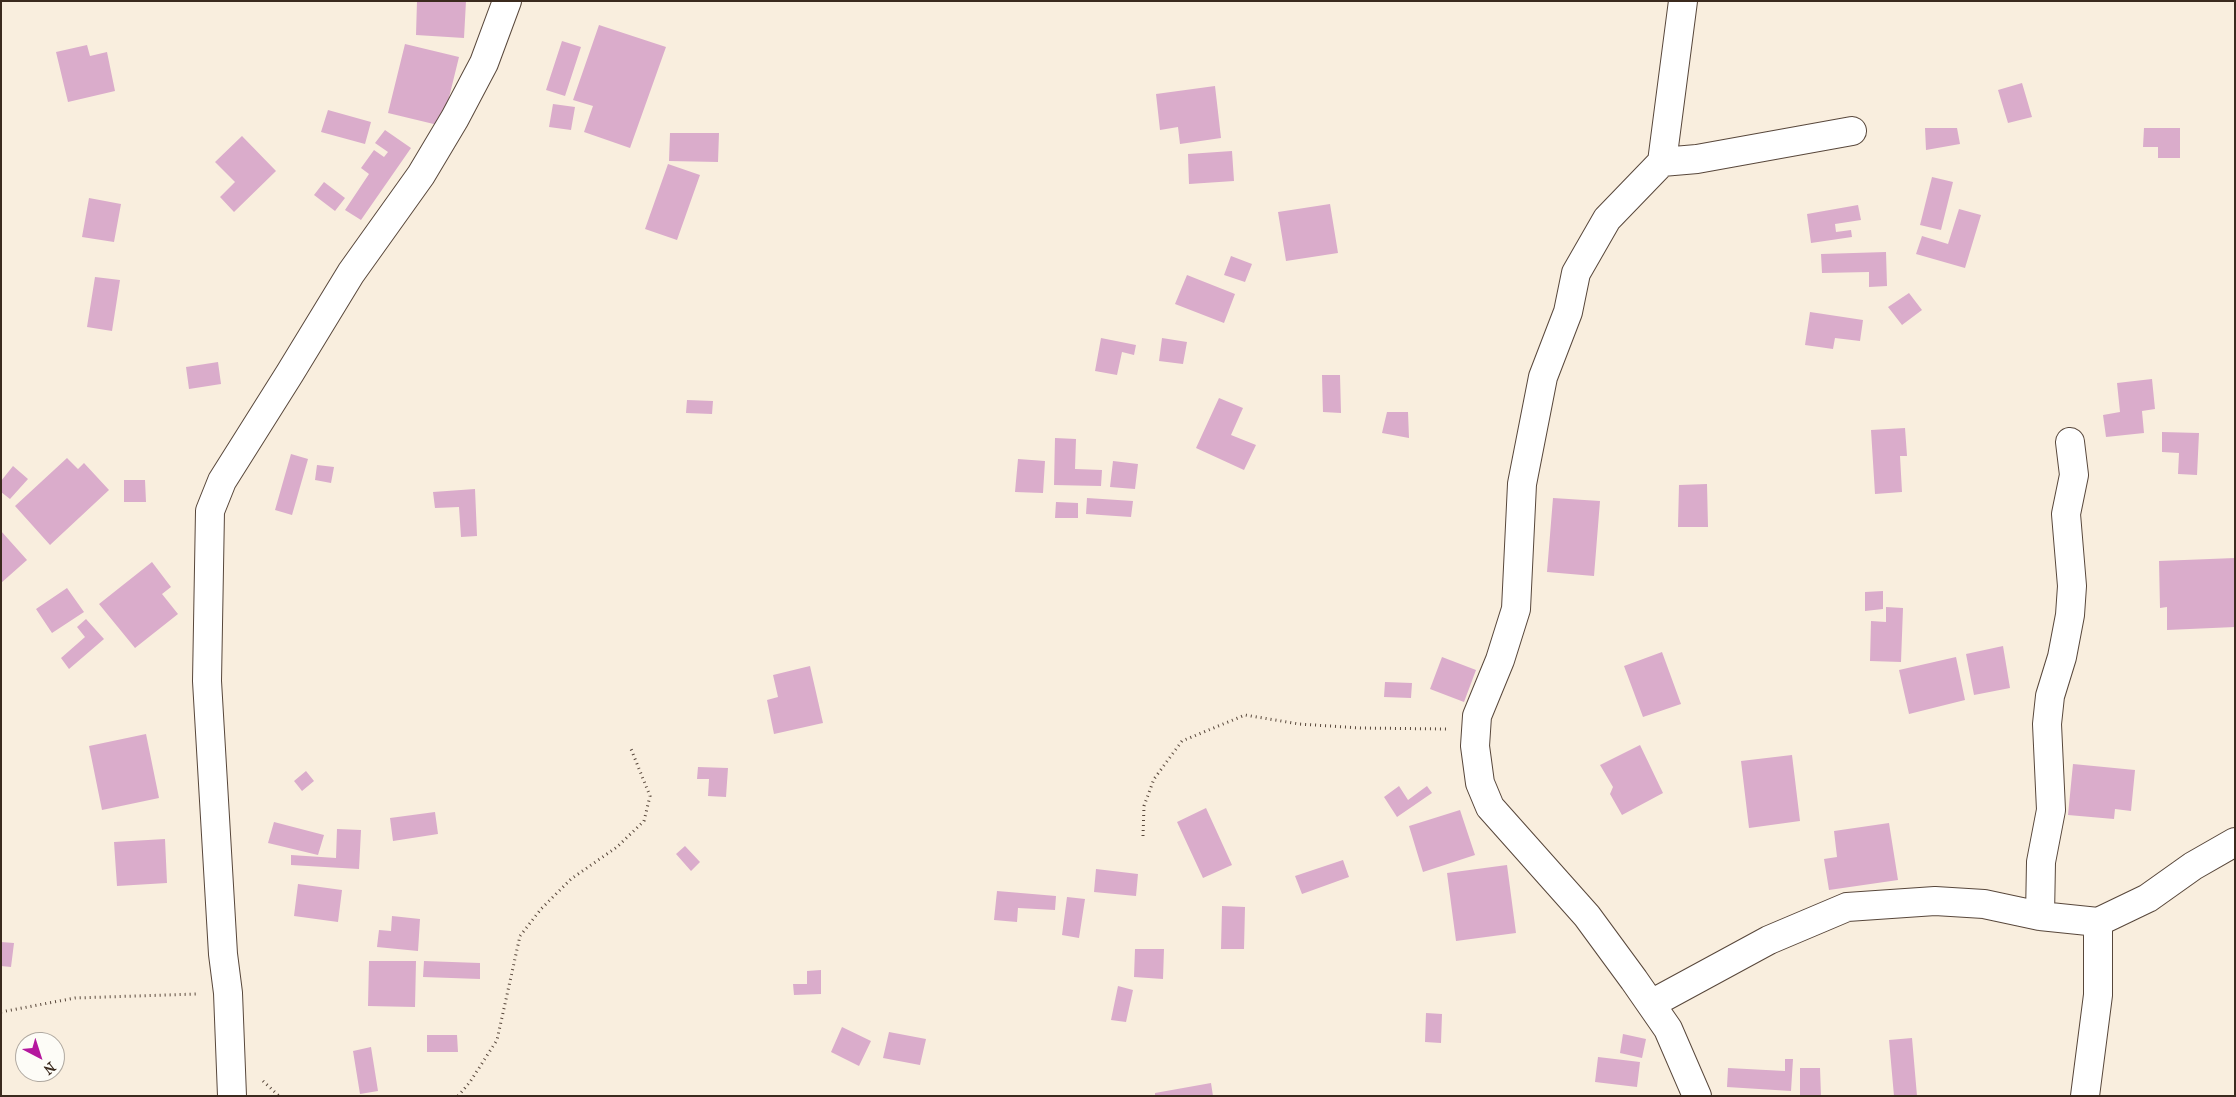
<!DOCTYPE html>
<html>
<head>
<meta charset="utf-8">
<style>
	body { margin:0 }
	#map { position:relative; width:2236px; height:1097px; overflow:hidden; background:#f9eede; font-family:"IM FELL French Canon",serif }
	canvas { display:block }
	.frame { position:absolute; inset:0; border:2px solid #3b2a1e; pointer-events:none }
	.north { position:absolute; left:15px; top:1032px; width:50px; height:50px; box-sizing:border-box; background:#fdfcf7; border:1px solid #afa8a0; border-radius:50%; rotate:140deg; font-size:14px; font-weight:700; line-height:20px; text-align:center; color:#3b2a1e }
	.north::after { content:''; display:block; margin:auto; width:18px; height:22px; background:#b5179e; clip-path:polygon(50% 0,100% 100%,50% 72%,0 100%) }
</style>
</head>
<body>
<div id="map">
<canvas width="2236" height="1097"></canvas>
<div class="frame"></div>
<div class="north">N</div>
</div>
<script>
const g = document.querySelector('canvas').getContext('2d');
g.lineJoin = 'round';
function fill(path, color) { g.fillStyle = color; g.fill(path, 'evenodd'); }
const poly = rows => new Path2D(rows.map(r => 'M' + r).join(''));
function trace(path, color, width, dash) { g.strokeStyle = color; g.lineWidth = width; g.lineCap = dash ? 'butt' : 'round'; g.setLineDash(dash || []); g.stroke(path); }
const building = poly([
	[417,1,466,1,464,38,416,35],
	[599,25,666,47,630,148,584,132,593,106,573,100],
	[562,41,581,47,565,96,546,90],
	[405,44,459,57,442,126,388,113],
	[87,45,90,56,107,52,115,91,68,102,56,52],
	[2022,83,2032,117,2008,123,1998,90],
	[1215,86,1221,138,1180,144,1178,127,1160,130,1156,94],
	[553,104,575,107,571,130,549,127],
	[328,110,371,122,365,144,321,132],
	[1925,128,1957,128,1960,144,1926,150],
	[2144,128,2180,128,2180,158,2158,158,2158,147,2143,147],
	[385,130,411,148,361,220,345,210,369,174,361,168,374,150,384,157,388,152,375,143],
	[670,133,719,133,718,162,669,161],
	[242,136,276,171,234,212,220,197,235,182,215,162],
	[1232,151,1234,181,1189,184,1188,154],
	[668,164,700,175,677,240,645,229],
	[1932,177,1953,182,1941,230,1920,225],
	[324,182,345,198,335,211,314,195],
	[89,198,121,204,114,242,82,237],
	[1330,204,1338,253,1286,261,1278,212],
	[1858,205,1861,220,1835,224,1836,232,1851,230,1852,237,1811,243,1807,214],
	[1959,209,1981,215,1965,268,1916,254,1922,236,1948,244],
	[1886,252,1887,286,1869,287,1869,272,1822,273,1821,254],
	[1231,256,1252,264,1245,282,1224,275],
	[1187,275,1235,294,1224,323,1175,304],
	[95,277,120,280,112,331,87,327],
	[1909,293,1922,310,1902,325,1888,307],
	[1810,312,1863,320,1860,341,1835,338,1833,349,1805,345],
	[1101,338,1136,345,1134,355,1122,352,1117,375,1095,371],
	[1162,338,1187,342,1183,364,1159,361],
	[218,362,221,384,189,389,186,367],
	[1322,375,1340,375,1341,413,1323,412],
	[2152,379,2155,409,2142,411,2144,433,2106,437,2103,415,2120,412,2117,383],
	[1219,398,1243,408,1231,435,1256,445,1244,470,1196,448],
	[687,400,713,401,712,414,686,413],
	[1387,412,1408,412,1409,438,1382,433],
	[1905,428,1907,456,1900,456,1902,492,1875,494,1871,430],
	[2162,432,2199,433,2197,475,2178,474,2179,453,2162,452],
	[1055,438,1076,439,1075,469,1102,470,1101,486,1054,485],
	[291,454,308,459,292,515,275,510],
	[67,458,78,469,84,463,109,490,50,545,15,506],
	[1018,459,1045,461,1043,493,1015,492],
	[1113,461,1138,464,1135,489,1110,487],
	[317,465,334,467,331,483,315,480],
	[13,466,28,479,10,499,1,492,1,481],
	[124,480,145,480,146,502,124,502],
	[1707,484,1708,527,1678,527,1679,485],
	[475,489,477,536,461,537,459,507,435,508,433,492],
	[1087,498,1133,501,1131,517,1086,514],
	[1553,498,1600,501,1594,576,1547,572],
	[1056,502,1078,503,1078,518,1055,518],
	[1,531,27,560,1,583],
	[2235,558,2235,627,2167,630,2167,607,2160,608,2159,561],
	[152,562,171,587,162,594,178,614,135,648,99,604],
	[67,588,84,612,52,633,36,609],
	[1883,591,1883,609,1865,611,1865,592],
	[1886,607,1903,608,1901,662,1870,661,1871,621,1886,622],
	[86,619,104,639,69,669,61,658,85,637,77,627],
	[2003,646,2010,688,1974,695,1966,654],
	[1662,652,1681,704,1643,717,1624,666],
	[1442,657,1476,670,1464,702,1430,689],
	[1956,657,1965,700,1909,714,1899,670],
	[810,666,823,723,774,734,767,700,778,697,773,675],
	[1385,682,1412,683,1411,698,1384,697],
	[146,734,159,798,102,810,89,746],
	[1640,745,1663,793,1622,815,1610,794,1613,787,1600,765],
	[1792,755,1800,821,1749,828,1741,761],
	[2073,764,2135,770,2131,811,2115,809,2114,819,2068,815],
	[698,767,728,768,726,797,708,796,709,779,697,779],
	[306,771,314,781,302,791,294,781],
	[1399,786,1408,800,1427,786,1432,793,1397,817,1384,797],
	[1206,808,1232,865,1203,878,1177,822],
	[1460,810,1475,855,1423,872,1409,826],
	[435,812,438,834,393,841,390,818],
	[274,822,324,835,318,855,268,843],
	[1889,823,1898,880,1829,890,1824,859,1837,857,1834,831],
	[337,829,361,830,359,869,291,865,291,855,336,858],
	[165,839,167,883,117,886,114,842],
	[685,846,700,862,691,871,676,854],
	[1343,860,1349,877,1302,894,1295,876],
	[1507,865,1516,933,1456,941,1447,873],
	[1096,869,1138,874,1136,896,1094,892],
	[298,884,342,890,338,922,294,916],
	[997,891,1056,896,1055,910,1018,908,1017,922,994,920],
	[1067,897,1085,899,1079,938,1062,935],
	[1222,906,1245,907,1244,949,1221,949],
	[392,916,420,919,418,951,377,947,379,930,391,931],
	[1,942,14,943,11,967,1,966],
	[1135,949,1164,949,1163,979,1134,977],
	[369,961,416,961,415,1007,368,1006],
	[424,961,480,963,480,979,423,977],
	[821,970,821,994,794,995,793,984,807,984,807,971],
	[1118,986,1133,990,1126,1022,1111,1020],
	[1426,1013,1442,1014,1441,1043,1425,1042],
	[842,1027,871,1041,859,1066,831,1052],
	[889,1032,926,1039,920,1065,883,1058],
	[1623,1034,1646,1039,1642,1058,1620,1053],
	[427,1035,457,1035,458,1052,427,1052],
	[1912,1038,1917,1096,1894,1096,1889,1040],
	[371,1047,378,1091,360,1094,353,1051],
	[1598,1057,1640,1062,1637,1087,1595,1082],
	[1785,1059,1793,1059,1791,1091,1727,1087,1728,1068,1785,1071],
	[1800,1068,1820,1068,1821,1096,1800,1096],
	[1211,1083,1213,1096,1155,1096,1155,1093]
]);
const path = poly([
	[1143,836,1144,806,1154,779,1182,741,1245,715,1299,724,1360,728,1446,729],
	[1,1012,75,998,197,994],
	[263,1081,279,1096],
	[458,1096,470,1082,497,1040,520,936,541,909,571,879,617,847,644,821,650,796,631,749]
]);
const street = poly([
	[1662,162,1683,1],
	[2040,916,2041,862,2051,810,2047,724,2050,696,2062,657,2070,615,2072,586,2066,514,2074,475,2070,442],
	[1651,1004,1769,940,1847,907,1935,901,1984,904,2040,916,2098,922,2148,898,2193,866,2235,842],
	[232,1096,228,993,223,954,207,681,210,511,222,481,290,373,351,273,421,175,455,118,484,63,507,1],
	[1697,1096,1668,1029,1634,980,1587,916,1490,807,1480,783,1475,746,1477,716,1500,660,1516,609,1522,484,1543,377,1568,312,1576,273,1607,219,1662,162,1697,159,1852,131],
	[2085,1096,2098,995,2098,922]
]);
fill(building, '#daaccb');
trace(street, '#58473b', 30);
trace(path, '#58473b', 3, [1, 4]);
trace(street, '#fff', 28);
</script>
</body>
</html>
